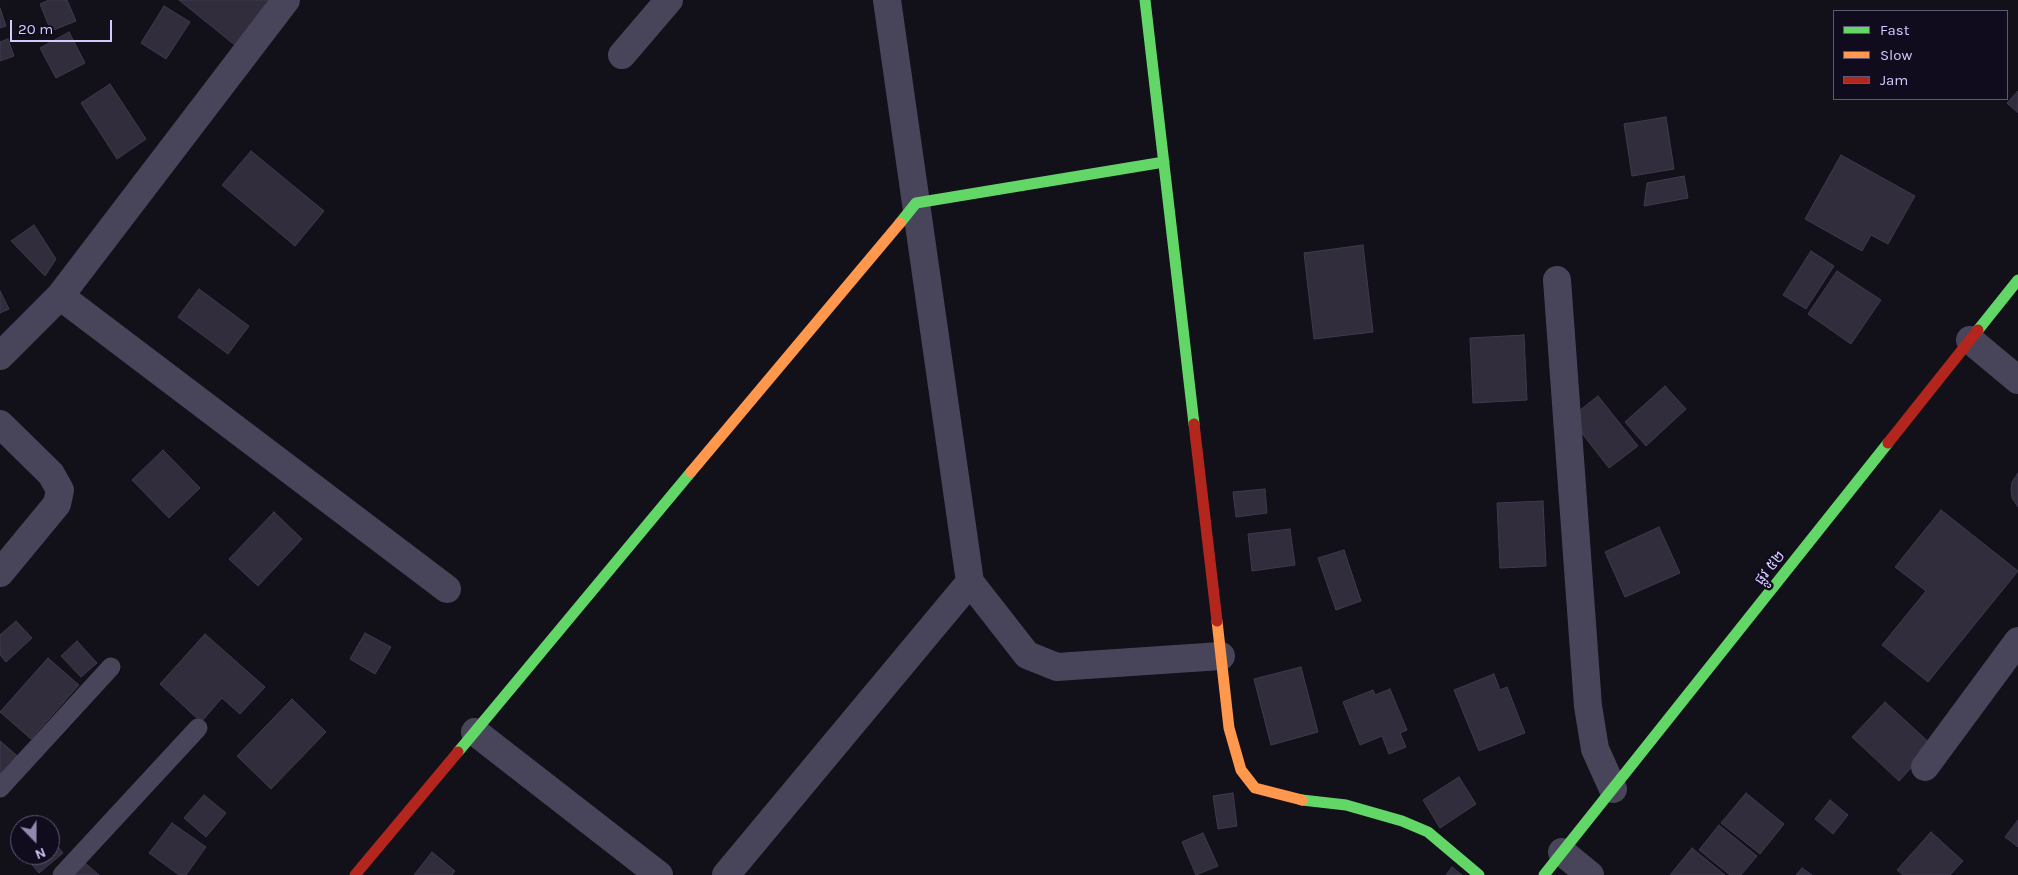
<!DOCTYPE html>
<html>
<head>
<meta charset="utf-8">
<style>
	body { margin:0 }
	#map { position:relative; width:2018px; height:875px; overflow:hidden; background:#121019; font-family:Karla,sans-serif }
	canvas { display:block }
	.legend { position:absolute; left:1833px; top:10px; width:175px; height:90px; box-sizing:border-box; background:#100c1d; border:1px solid #5e5877; margin:0; padding:6px 9px; list-style:none; font-size:15px; color:#d4cafe }
	.legend li { display:flex; align-items:center; gap:10px; height:25px }
	.legend b { width:25px; border:1px solid #5e5877 }
	.north { position:absolute; left:10px; top:815px; width:50px; height:50px; box-sizing:border-box; background:#100c1d; border:1px solid #5e5877; border-radius:50%; rotate:158deg; font-size:14px; font-weight:700; line-height:20px; text-align:center; color:#d4cafe }
	.north::after { content:''; display:block; margin:auto; width:18px; height:22px; background:#9089ae; clip-path:polygon(50% 0,100% 100%,50% 72%,0 100%) }
	.scale { position:absolute; left:10px; top:20px; width:102px; height:22px; box-sizing:border-box; border:2px solid #d4cafe; border-top:0; padding-left:6px; font-size:15px; line-height:18px; white-space:nowrap; color:#d4cafe; -webkit-text-stroke:4px #100c1d; paint-order:stroke }
</style>
</head>
<body>
<div id="map">
<canvas width="2018" height="875"></canvas>
<ul class="legend">
<li><b style="height:6px;background:#63d668"></b>Fast</li>
<li><b style="height:6px;background:#ff974d"></b>Slow</li>
<li><b style="height:6px;background:#b3261e"></b>Jam</li>
</ul>
<div class="north">N</div>
<div class="scale">20 m</div>
</div>
<script>
const g = document.querySelector('canvas').getContext('2d');
g.lineJoin = 'round';
function fill(path, color) { g.fillStyle = color; g.fill(path, 'evenodd'); }
const poly = rows => new Path2D(rows.map(r => 'M' + r).join(''));
function trace(path, color, width, dash) { g.strokeStyle = color; g.lineWidth = width; g.lineCap = dash ? 'butt' : 'round'; g.setLineDash(dash || []); g.stroke(path); }
function write(font, color, halo, rows, align = 'center') {
  g.font = font + ' Karla,"Noto Sans Khmer",sans-serif'; g.lineWidth = 5; g.setLineDash([]); g.textBaseline = 'middle'; g.strokeStyle = halo; g.fillStyle = color; for (const [text, x, y, turn = 0] of rows) {
    g.save(); g.translate(x, y); g.rotate((+turn || 0) * Math.PI / 180); g.textAlign = isNaN(turn) ? turn : align; if (halo) g.strokeText(text, 0, 0); g.fillText(text, 0, 0); g.restore();
  }
}
const building = poly([
	[49,0,67,0,76,21,51,31,40,4,49,0],
	[179,0,272,0,236,46,179,0],
	[164,6,190,22,166,59,141,43,164,6],
	[0,8,6,26,0,28,0,8],
	[69,32,85,63,56,78,40,48,69,32],
	[8,39,14,56,0,61,0,42,8,39],
	[110,84,146,139,117,159,81,103,110,84],
	[2018,91,2018,113,2007,103,2018,91],
	[1666,117,1674,169,1632,176,1624,124,1666,117],
	[251,151,324,211,295,246,222,185,251,151],
	[1841,155,1915,196,1888,244,1871,235,1862,251,1805,219,1841,155],
	[1684,176,1688,198,1644,206,1647,183,1684,176],
	[34,225,56,259,45,276,11,241,34,225],
	[1363,245,1373,332,1314,339,1304,253,1363,245],
	[1811,251,1834,266,1806,309,1783,295,1811,251],
	[1837,271,1881,300,1851,344,1808,314,1837,271],
	[199,289,249,326,228,354,178,317,199,289],
	[0,291,9,309,0,313,0,291],
	[1524,335,1527,400,1473,403,1470,338,1524,335],
	[1665,386,1686,409,1646,446,1625,422,1665,386],
	[1598,396,1638,446,1609,468,1570,418,1598,396],
	[163,450,200,488,169,518,132,480,163,450],
	[2018,473,2018,507,2012,498,2011,490,2012,482,2018,473],
	[1265,489,1267,513,1236,517,1233,492,1265,489],
	[1543,501,1546,566,1500,568,1497,503,1543,501],
	[1941,510,2018,571,1928,682,1882,645,1926,591,1895,567,1941,510],
	[274,512,302,539,258,586,229,559,274,512],
	[1659,527,1680,573,1625,597,1605,552,1659,527],
	[1290,529,1295,565,1252,571,1248,534,1290,529],
	[1344,550,1361,601,1336,610,1318,558,1344,550],
	[16,621,32,638,6,662,0,655,0,635,16,621],
	[365,633,391,647,375,674,350,659,365,633],
	[205,634,265,687,240,714,222,698,201,722,160,684,205,634],
	[77,641,97,663,81,677,61,656,77,641],
	[48,658,79,685,31,739,0,712,48,658],
	[1301,667,1318,732,1271,745,1254,679,1301,667],
	[1494,674,1500,690,1507,687,1525,733,1479,751,1454,690,1494,674],
	[1390,689,1407,730,1400,733,1406,747,1389,754,1382,736,1360,745,1343,702,1373,690,1375,695,1390,689],
	[292,699,326,732,271,789,237,756,292,699],
	[1885,702,1932,745,1899,781,1852,737,1885,702],
	[0,741,22,760,0,785,0,741],
	[1459,777,1476,804,1440,828,1423,800,1459,777],
	[1233,793,1237,826,1218,829,1213,796,1233,793],
	[1746,793,1784,824,1760,854,1721,823,1746,793],
	[204,795,226,813,206,837,184,818,204,795],
	[1830,800,1848,815,1833,834,1815,819,1830,800],
	[2018,820,2018,847,2005,837,2018,820],
	[172,823,206,847,186,875,179,875,149,853,172,823],
	[1719,825,1757,856,1741,875,1730,875,1699,850,1719,825],
	[1931,832,1963,861,1950,875,1903,875,1897,870,1931,832],
	[1203,833,1218,866,1196,875,1182,842,1203,833],
	[50,837,63,853,39,873,24,855,50,855,50,837],
	[20,838,20,850,14,843,20,838],
	[1692,848,1725,875,1670,875,1692,848],
	[432,852,455,871,452,875,414,875,432,852],
	[85,863,99,875,74,875,85,863],
	[1452,867,1462,875,1446,875,1452,867],
	[1802,868,1812,875,1796,875,1802,868]
]);
const lane = poly([
	[0,788,111,667],
	[62,875,198,728]
]);
const street = poly([
	[887,0,970,582,1027,655,1057,667,1221,656],
	[622,55,669,0],
	[1557,280,1588,706,1595,749,1613,789],
	[60,296,447,589],
	[1970,340,2018,380],
	[0,356,60,296,286,0],
	[0,424,51,474,60,490,57,504,0,573],
	[475,732,659,875],
	[1925,767,2018,641],
	[1562,852,1590,875],
	[726,875,970,582]
]);
const fast = poly([
	[1145,0,1194,424],
	[900,223,916,203,1164,162],
	[1978,330,2018,280],
	[458,752,691,472],
	[1302,800,1346,805,1402,821,1428,832,1479,875],
	[1544,875,1888,443]
]);
const slow = poly([
	[691,472,900,223],
	[1217,621,1229,728,1241,770,1255,788,1302,800]
]);
const jam = poly([
	[1194,424,1217,621],
	[1888,443,1978,330],
	[355,875,458,752]
]);
const streetNames = [
	["ផ្លូវ ៥២",1770,568,-51]
];
fill(building, '#312d3c');
trace(building, '#3f3a4e', 1);
trace(lane, '#48455a', 19);
trace(street, '#48455a', 28);
trace(fast, '#63d668', 11);
trace(slow, '#ff974d', 11);
trace(jam, '#b3261e', 11);
write('15px', '#d4cafe', '#100c1d', streetNames);
</script>
</body>
</html>
